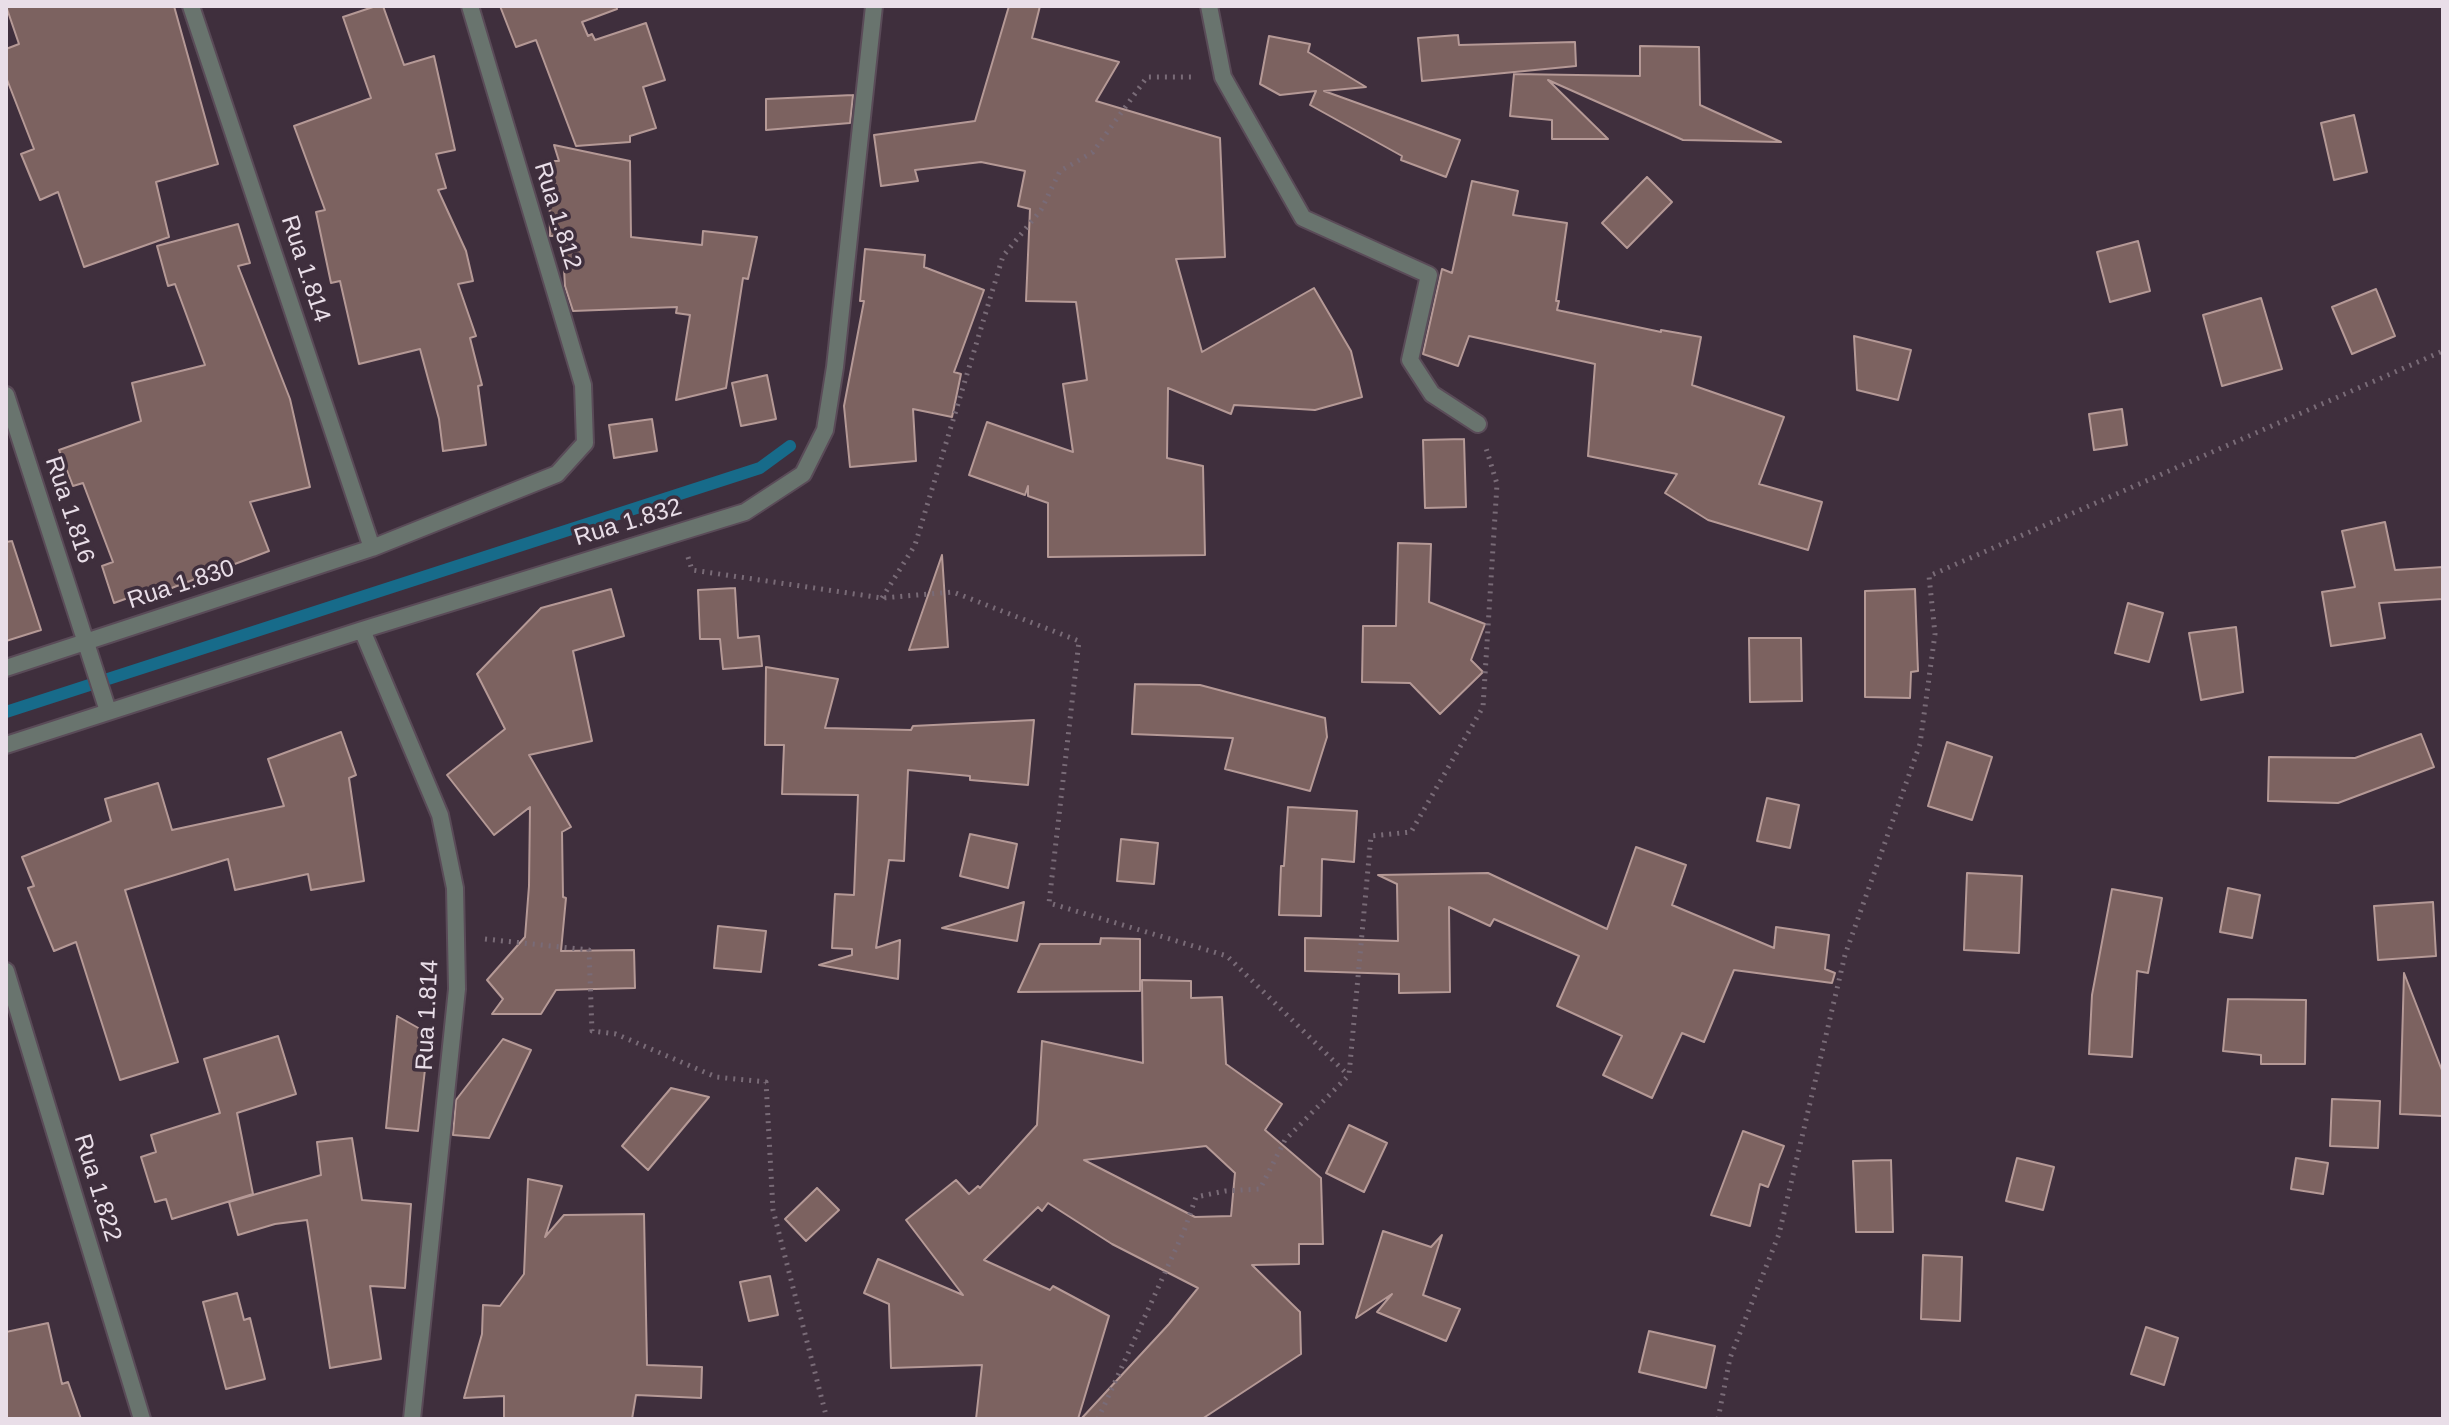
<!DOCTYPE html>
<html>
<head>
<meta charset="utf-8">
<style>
	body { margin:0 }
	#map { position:relative; width:2449px; height:1425px; overflow:hidden; background:#3f2f3d; font-family:Helvetica,sans-serif }
	canvas { display:block }
	.frame { position:absolute; inset:0; border:8px solid #e9dee8; pointer-events:none }
</style>
</head>
<body>
<div id="map">
<canvas width="2449" height="1425"></canvas>
<div class="frame"></div>
</div>
<script>
const g = document.querySelector('canvas').getContext('2d');
g.lineJoin = 'round';
const poly = rows => new Path2D(rows.map(r => 'M' + r).join(''));
function trace(path, color, width, dash) { g.strokeStyle = color; g.lineWidth = width; g.lineCap = dash ? 'butt' : 'round'; g.setLineDash(dash || []); g.stroke(path); }
function fill(path, color) { g.fillStyle = color; g.fill(path, 'evenodd'); }
function write(font, color, halo, rows, align = 'center') {
  g.font = font + ' Helvetica,sans-serif'; g.lineWidth = 7; g.setLineDash([]); g.textBaseline = 'middle'; g.strokeStyle = halo; g.fillStyle = color; for (const [text, x, y, turn = 0] of rows) {
    g.save(); g.translate(x, y); g.rotate((+turn || 0) * Math.PI / 180); g.textAlign = isNaN(turn) ? turn : align; if (halo) g.strokeText(text, 0, 0); g.fillText(text, 0, 0); g.restore();
  }
}
const stream = poly([
	[6,712,760,468,790,446]
]);
const building = poly([
	[6,6,174,6,218,164,156,182,169,237,84,267,58,192,40,200,21,154,34,149,6,77,6,49,19,44,6,6],
	[376,6,383,6,404,65,434,56,455,150,436,154,446,188,438,190,466,251,473,281,458,284,476,336,470,338,482,385,478,386,486,445,443,451,439,419,420,349,359,364,340,281,331,283,316,212,325,210,294,126,371,98,343,17,376,6],
	[500,6,616,6,617,9,582,22,588,36,592,34,595,40,646,23,665,80,643,87,656,128,630,136,630,142,576,146,536,40,516,47,500,6],
	[1009,6,1040,6,1032,38,1119,62,1096,101,1220,138,1225,257,1176,259,1202,352,1314,288,1351,351,1362,397,1315,410,1234,405,1231,414,1168,388,1167,458,1203,466,1205,555,1048,557,1048,503,1028,496,1028,486,1025,495,969,475,987,422,1073,452,1063,384,1087,380,1076,302,1026,301,1030,209,1018,206,1025,171,981,162,915,170,918,181,881,186,874,135,975,121,1009,6],
	[1458,35,1459,45,1575,42,1576,66,1422,81,1418,38,1458,35],
	[1269,36,1310,44,1308,52,1366,87,1324,91,1460,140,1446,177,1401,160,1402,156,1310,105,1316,91,1280,95,1260,84,1269,36],
	[1640,46,1699,47,1700,105,1781,142,1683,140,1548,80,1608,139,1552,139,1552,120,1510,116,1514,74,1640,76,1640,46],
	[853,95,850,123,766,130,766,99,853,95],
	[2354,115,2367,172,2334,180,2321,123,2354,115],
	[554,145,630,161,631,237,702,245,703,231,757,237,748,279,743,278,726,388,676,400,690,315,676,313,677,307,573,311,565,286,562,236,550,236,549,161,559,161,554,145],
	[1647,177,1672,202,1627,248,1602,223,1647,177],
	[1472,181,1518,191,1513,215,1567,223,1556,301,1559,301,1557,310,1661,332,1661,330,1701,337,1692,385,1784,417,1759,484,1822,502,1808,550,1708,520,1665,493,1677,474,1588,456,1595,364,1469,336,1458,366,1423,354,1442,269,1452,273,1472,181],
	[238,224,250,263,238,266,290,399,310,487,250,502,269,551,169,589,167,584,114,603,102,566,113,562,83,483,73,486,59,450,141,421,132,383,205,365,175,284,168,286,157,246,238,224],
	[2138,241,2150,291,2110,302,2097,252,2138,241],
	[865,249,925,255,924,267,984,290,954,372,961,374,952,417,913,409,916,461,850,467,844,406,864,301,860,301,865,249],
	[2376,289,2395,336,2352,354,2332,307,2376,289],
	[2261,298,2282,369,2222,386,2203,315,2261,298],
	[1854,336,1911,350,1898,400,1857,390,1854,336],
	[767,375,776,419,741,426,732,383,767,375],
	[2122,409,2127,445,2094,450,2089,414,2122,409],
	[652,419,657,451,614,458,609,425,652,419],
	[1464,439,1466,507,1425,508,1423,440,1464,439],
	[2385,522,2395,570,2443,567,2443,599,2379,603,2385,638,2331,646,2322,592,2355,587,2342,531,2385,522],
	[12,541,41,630,6,641,6,542,12,541],
	[1398,543,1431,544,1429,602,1485,624,1471,660,1483,672,1440,714,1410,683,1362,682,1363,626,1396,626,1398,543],
	[942,555,948,647,909,650,942,555],
	[735,588,738,638,759,636,762,666,723,669,720,639,700,639,698,590,735,588],
	[611,589,624,636,573,651,592,741,529,755,571,827,562,832,563,897,566,898,561,951,634,950,635,988,556,990,541,1014,492,1014,503,999,487,980,525,937,529,886,530,807,494,835,447,775,505,729,477,674,541,608,611,589],
	[1915,589,1918,671,1911,672,1910,698,1865,697,1865,591,1915,589],
	[2128,603,2163,613,2149,662,2115,653,2128,603],
	[2236,627,2243,692,2201,700,2189,633,2236,627],
	[1749,638,1801,638,1802,701,1750,702,1749,638],
	[766,667,838,679,825,728,911,730,913,726,1034,720,1028,785,970,780,970,776,908,770,904,861,889,860,876,948,900,940,898,979,819,965,852,955,852,949,832,948,835,894,854,895,858,795,782,794,784,745,765,745,766,667],
	[1135,684,1200,685,1325,718,1327,737,1310,791,1225,769,1233,738,1132,734,1135,684],
	[341,732,356,775,349,778,364,881,311,890,308,874,235,890,228,859,125,890,178,1062,120,1080,76,942,54,951,28,888,34,886,22,857,111,821,105,799,158,783,172,830,284,806,268,759,341,732],
	[2421,734,2434,767,2338,803,2268,801,2269,757,2355,758,2421,734],
	[1947,742,1992,757,1972,820,1928,806,1947,742],
	[1767,798,1799,805,1790,848,1757,841,1767,798],
	[1288,807,1357,811,1354,862,1322,859,1321,916,1279,915,1281,866,1284,866,1288,807],
	[970,834,1017,844,1008,888,960,876,970,834],
	[1121,839,1158,843,1154,884,1117,881,1121,839],
	[1636,847,1686,865,1672,905,1774,948,1776,927,1829,935,1825,969,1835,973,1832,983,1734,970,1704,1042,1682,1033,1652,1098,1603,1075,1622,1036,1557,1006,1579,956,1494,919,1490,926,1449,907,1450,992,1399,993,1399,974,1305,971,1305,938,1398,941,1397,884,1378,875,1488,873,1607,929,1636,847],
	[1967,873,2022,876,2019,953,1964,950,1967,873],
	[2228,888,2260,895,2252,938,2220,932,2228,888],
	[2112,889,2162,898,2148,973,2137,971,2132,1057,2089,1054,2092,995,2112,889],
	[1024,902,1017,941,942,928,1024,902],
	[2433,902,2436,956,2378,960,2374,906,2433,902],
	[718,926,766,931,761,972,714,968,718,926],
	[1101,938,1140,939,1140,991,1018,992,1040,944,1100,944,1101,938],
	[2404,973,2443,1073,2443,1116,2400,1114,2404,973],
	[1142,980,1191,981,1191,998,1222,997,1226,1064,1282,1104,1265,1130,1321,1178,1323,1244,1299,1244,1299,1264,1252,1265,1300,1312,1301,1354,1202,1419,1081,1419,1169,1324,1198,1288,1112,1244,1048,1203,1042,1211,1038,1207,984,1260,1050,1290,1053,1286,1109,1316,1078,1419,976,1419,982,1365,891,1368,889,1304,864,1293,878,1259,963,1295,906,1220,956,1180,969,1194,978,1186,980,1188,1037,1125,1042,1041,1143,1063,1142,980],
	[1206,1146,1235,1173,1231,1216,1195,1217,1084,1160,1206,1146],
	[2228,999,2306,1000,2305,1064,2261,1064,2261,1055,2223,1051,2228,999],
	[397,1016,429,1034,418,1131,386,1128,397,1016],
	[278,1036,296,1094,237,1113,253,1194,172,1219,166,1199,155,1202,141,1157,156,1152,151,1135,220,1113,204,1059,278,1036],
	[503,1039,531,1050,489,1138,453,1135,456,1100,503,1039],
	[671,1088,709,1097,648,1170,622,1146,671,1088],
	[2332,1099,2380,1101,2378,1148,2330,1146,2332,1099],
	[1349,1125,1387,1143,1364,1192,1326,1173,1349,1125],
	[1743,1131,1784,1146,1768,1187,1760,1184,1750,1226,1711,1215,1743,1131],
	[352,1138,362,1200,411,1204,405,1288,370,1286,381,1359,330,1368,307,1220,275,1224,238,1235,229,1202,321,1175,317,1142,352,1138],
	[2017,1158,2054,1167,2043,1210,2006,1201,2017,1158],
	[2296,1158,2328,1163,2323,1194,2291,1189,2296,1158],
	[1891,1160,1893,1232,1856,1232,1853,1161,1891,1160],
	[528,1179,562,1186,545,1237,564,1215,644,1214,647,1365,702,1367,701,1398,636,1395,632,1419,504,1419,504,1396,464,1398,482,1334,483,1305,500,1306,524,1274,528,1179],
	[817,1188,839,1210,806,1241,785,1219,817,1188],
	[1383,1231,1431,1247,1442,1235,1423,1295,1460,1309,1446,1341,1377,1312,1392,1294,1356,1318,1383,1231],
	[1923,1255,1962,1257,1960,1321,1921,1319,1923,1255],
	[770,1276,778,1315,749,1321,740,1282,770,1276],
	[237,1293,244,1320,250,1318,265,1379,226,1389,203,1302,237,1293],
	[48,1323,62,1384,68,1382,81,1419,6,1419,6,1332,48,1323],
	[2146,1327,2178,1338,2164,1385,2131,1374,2146,1327],
	[1649,1331,1715,1346,1706,1388,1639,1372,1649,1331]
]);
const path = poly([
	[688,557,692,570,882,598,953,592,1079,641,1049,903,1227,956,1348,1075],
	[882,598,915,545,1003,256,1041,210,1060,171,1093,152,1147,77,1194,77],
	[485,939,589,950,592,1031,616,1034,716,1077,766,1082,773,1210,827,1419],
	[1098,1419,1184,1231,1196,1197,1225,1191,1260,1189,1285,1140,1349,1075,1371,836,1411,832,1483,707,1497,484,1486,448],
	[1718,1419,1730,1358,1779,1234,1845,955,1920,744,1935,634,1929,576,2443,351]
]);
const service = poly([
	[1209,6,1223,77,1303,218,1429,275,1410,360,1432,394,1478,424]
]);
const minor = poly([
	[191,6,372,548],
	[6,395,108,711],
	[362,630,440,815,455,888,457,989,412,1419],
	[6,668,372,548,557,474,585,443,583,385,470,6],
	[6,745,362,630,745,512,803,474,825,430,835,367,874,6],
	[6,971,142,1419]
]);
const streetNames = [
	["Rua 1.812",557,216,73],
	["Rua 1.814",305,269,72],
	["Rua 1.816",69,510,72],
	["Rua 1.832",628,523,-17],
	["Rua 1.830",181,585,-18],
	["Rua 1.814",428,1015,-87],
	["Rua 1.822",97,1188,73]
];
trace(stream, '#176b8a', 12);
fill(building, '#7c6260');
trace(building, '#b59996', 2);
trace(service, '#5a4b58', 20);
trace(minor, '#5a4b58', 20);
trace(path, '#796b77', 5, [2, 6]);
trace(service, '#69746e', 16);
trace(minor, '#69746e', 16);
write('24px', '#e9dee8', '#3f2f3d', streetNames);
</script>
</body>
</html>
